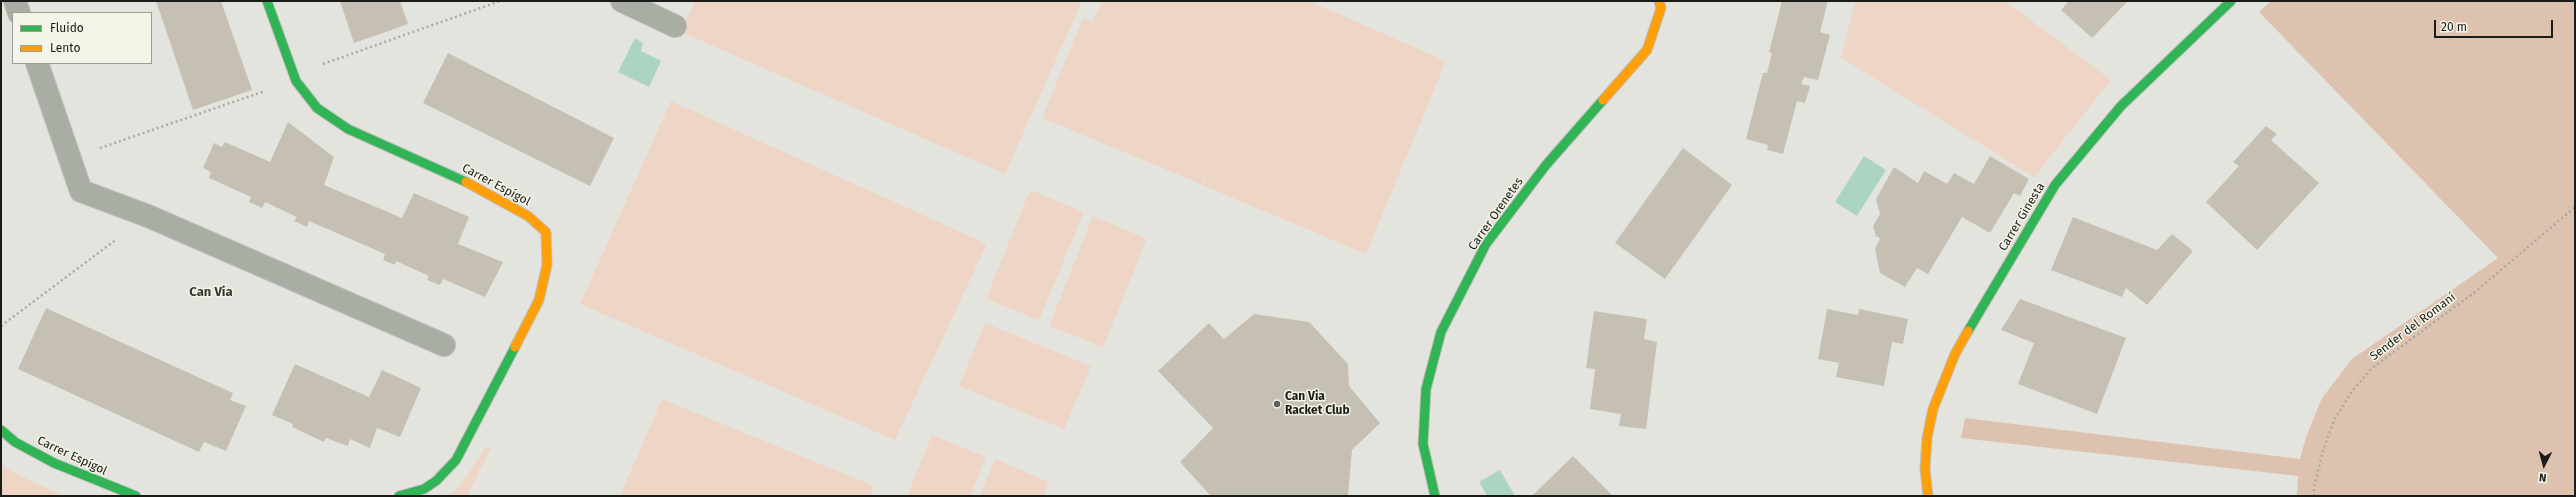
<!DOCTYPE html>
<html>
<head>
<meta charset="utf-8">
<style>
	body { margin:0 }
	#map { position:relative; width:2576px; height:497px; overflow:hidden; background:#e4e4de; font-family:"Fira Sans",sans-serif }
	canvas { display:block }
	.frame { position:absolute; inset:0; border:2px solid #1b1b17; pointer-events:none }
	.legend { position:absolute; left:12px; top:12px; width:140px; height:52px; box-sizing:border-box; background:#f4f4e8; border:1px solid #9d9d94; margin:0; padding:5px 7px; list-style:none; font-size:12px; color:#1b1b17 }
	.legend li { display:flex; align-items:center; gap:8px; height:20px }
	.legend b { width:20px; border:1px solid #9d9d94 }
	.north { position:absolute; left:2524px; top:445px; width:40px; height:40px; -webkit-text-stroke:3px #f4f4e8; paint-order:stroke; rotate:186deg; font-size:11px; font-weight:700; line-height:16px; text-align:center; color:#1b1b17 }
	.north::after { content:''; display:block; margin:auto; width:14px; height:18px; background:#1b1b17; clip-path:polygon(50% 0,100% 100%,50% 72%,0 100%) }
	.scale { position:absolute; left:2434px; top:20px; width:119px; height:18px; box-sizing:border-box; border:2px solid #1b1b17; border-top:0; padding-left:5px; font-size:12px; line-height:14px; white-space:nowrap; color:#1b1b17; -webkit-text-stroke:3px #f4f4e8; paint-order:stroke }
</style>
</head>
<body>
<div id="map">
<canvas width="2576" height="497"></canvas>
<div class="frame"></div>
<ul class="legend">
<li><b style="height:5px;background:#30b455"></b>Fluido</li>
<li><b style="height:5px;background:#ff9f0a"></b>Lento</li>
</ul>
<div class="north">N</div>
<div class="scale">20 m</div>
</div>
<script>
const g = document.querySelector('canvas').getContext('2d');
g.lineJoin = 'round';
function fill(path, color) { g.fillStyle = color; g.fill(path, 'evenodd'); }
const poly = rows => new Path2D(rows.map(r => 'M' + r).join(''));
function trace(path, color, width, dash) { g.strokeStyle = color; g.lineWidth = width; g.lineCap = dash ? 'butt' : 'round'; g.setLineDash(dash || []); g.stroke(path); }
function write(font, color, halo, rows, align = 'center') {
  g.font = font + ' "Fira Sans",sans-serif'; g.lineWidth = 3; g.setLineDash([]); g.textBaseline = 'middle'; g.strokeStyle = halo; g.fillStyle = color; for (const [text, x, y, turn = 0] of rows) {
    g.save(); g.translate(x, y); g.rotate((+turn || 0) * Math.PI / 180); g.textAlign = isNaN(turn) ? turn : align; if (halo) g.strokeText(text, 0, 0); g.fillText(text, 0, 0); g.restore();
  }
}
const green = poly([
	[695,1,1082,1,1005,174,681,32],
	[1102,1,1309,1,1446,61,1366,254,1202,185,1212,162,1201,184,1042,118,1083,18,1092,22],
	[1855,1,2005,1,2111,80,2034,177,1841,58],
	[671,101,987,244,895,440,580,304],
	[1030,190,1084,212,1039,320,986,299],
	[1093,216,1147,239,1103,347,1049,326],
	[985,323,1091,366,1064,429,959,386],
	[662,399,874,486,870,496,620,496],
	[932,435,986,457,970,496,907,496],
	[486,447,491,448,467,496,448,496,460,486],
	[995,459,1049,482,1043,496,980,496],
	[1,465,25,478,64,496,1,496]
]);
const forest = poly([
	[2271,1,2575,1,2575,496,2297,496,2298,476,1961,438,1965,418,2300,459,2306,437,2322,398,2352,359,2498,258,2259,12]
]);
const water = poly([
	[635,38,643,43,641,51,661,61,649,87,618,72],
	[1864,156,1886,170,1857,216,1835,202],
	[1500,470,1515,496,1487,496,1479,482]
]);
const building = poly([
	[156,1,221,1,252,90,193,110],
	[340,1,400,1,408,24,354,43],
	[1782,1,1828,1,1820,32,1830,35,1818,80,1804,77,1801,84,1810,86,1805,103,1797,101,1783,154,1767,150,1768,145,1746,139,1763,73,1767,73,1772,53,1769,52],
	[2069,1,2128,1,2092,38,2061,10],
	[448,53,614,138,590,186,423,103],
	[288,122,334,157,324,185,402,218,414,193,469,217,458,244,503,262,485,297,443,279,440,285,427,280,429,276,396,261,395,265,383,260,385,254,309,221,307,227,294,221,297,217,265,202,262,208,249,202,251,197,209,178,211,172,203,168,214,143,222,147,225,142,270,162],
	[2266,126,2277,134,2271,140,2319,183,2257,250,2206,202,2239,166,2233,162],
	[1683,148,1732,185,1665,279,1615,243],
	[1990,156,2029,179,2020,196,2014,193,1990,233,1962,217,1928,274,1917,268,1905,287,1880,273,1875,249,1880,238,1876,236,1873,226,1880,214,1876,199,1894,167,1918,183,1924,171,1947,184,1954,173,1974,184],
	[2073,217,2157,250,2172,234,2193,251,2147,305,2126,288,2122,297,2051,270],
	[2020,299,2126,338,2097,414,2018,384,2034,343,2001,330],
	[46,308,233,393,230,400,246,406,226,451,204,442,199,452,18,369],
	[1827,309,1858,315,1859,309,1908,319,1903,344,1892,342,1884,386,1836,377,1839,363,1818,359],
	[1594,311,1647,319,1644,339,1657,342,1646,429,1619,426,1621,414,1590,409,1595,369,1586,368],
	[1254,314,1309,322,1348,364,1349,386,1380,423,1352,450,1348,496,1210,495,1180,462,1213,428,1158,371,1209,323,1224,339],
	[295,364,369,397,382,370,421,388,400,437,377,428,370,448,350,439,348,446,326,438,324,442,292,427,293,424,272,415],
	[1573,456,1613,496,1532,496]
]);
const path = poly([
	[323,64,500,1],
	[100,148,265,91],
	[1,326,117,239],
	[2314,496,2314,487,2323,451,2334,420,2353,390,2372,368,2475,292,2575,207]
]);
const street = poly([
	[15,1,19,13],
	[622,1,675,26],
	[37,63,81,191,148,216,444,345]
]);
const fast = poly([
	[267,1,296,81,317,108,348,129,466,182],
	[1968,331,2055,185,2121,106,2231,1],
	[1,430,15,442,54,463,136,496],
	[399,496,424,489,436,481,456,460,515,347],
	[1435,496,1423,444,1426,389,1441,332,1486,244,1546,165,1603,100]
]);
const slow = poly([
	[1603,100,1647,50,1661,8,1659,1],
	[466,182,528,216,546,232,547,265,539,300,515,347],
	[1928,496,1925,469,1927,438,1933,409,1955,354,1968,331]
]);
const markers = [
	[1277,404,4,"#61615d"]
];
const streetNames = [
	["Carrer Espígol",496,185,28],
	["Carrer Orenetes",1496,214,-55],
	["Carrer Ginesta",2022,217,-59],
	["Sender del Romaní",2413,327,-37],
	["Carrer Espígol",72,456,25]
];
const poiNames = [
	["Can Via",1285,397],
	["Racket Club",1285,411]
];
const neighbourhoodNames = [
	["Can Via",211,292]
];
fill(green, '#efd5c5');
fill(forest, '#dec2b0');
fill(water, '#acd5c1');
fill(building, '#c6c0b4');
trace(street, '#bfbfbb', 24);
trace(fast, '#bfbfbb', 11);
trace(slow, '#bfbfbb', 11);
trace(path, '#a8aaa2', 2.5, [2, 3]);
trace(street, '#a8aea3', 22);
trace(fast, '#30b455', 9);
trace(slow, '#ff9f0a', 9);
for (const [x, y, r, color] of markers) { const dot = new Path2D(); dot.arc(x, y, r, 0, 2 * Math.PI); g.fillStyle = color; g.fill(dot); trace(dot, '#f4f4e8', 1.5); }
write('12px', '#1b1b17', '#f4f4e8', streetNames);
write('bold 12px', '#1b1b17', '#f4f4e8', poiNames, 'left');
write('bold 13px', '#38382e', '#f4f4e8', neighbourhoodNames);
</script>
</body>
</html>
